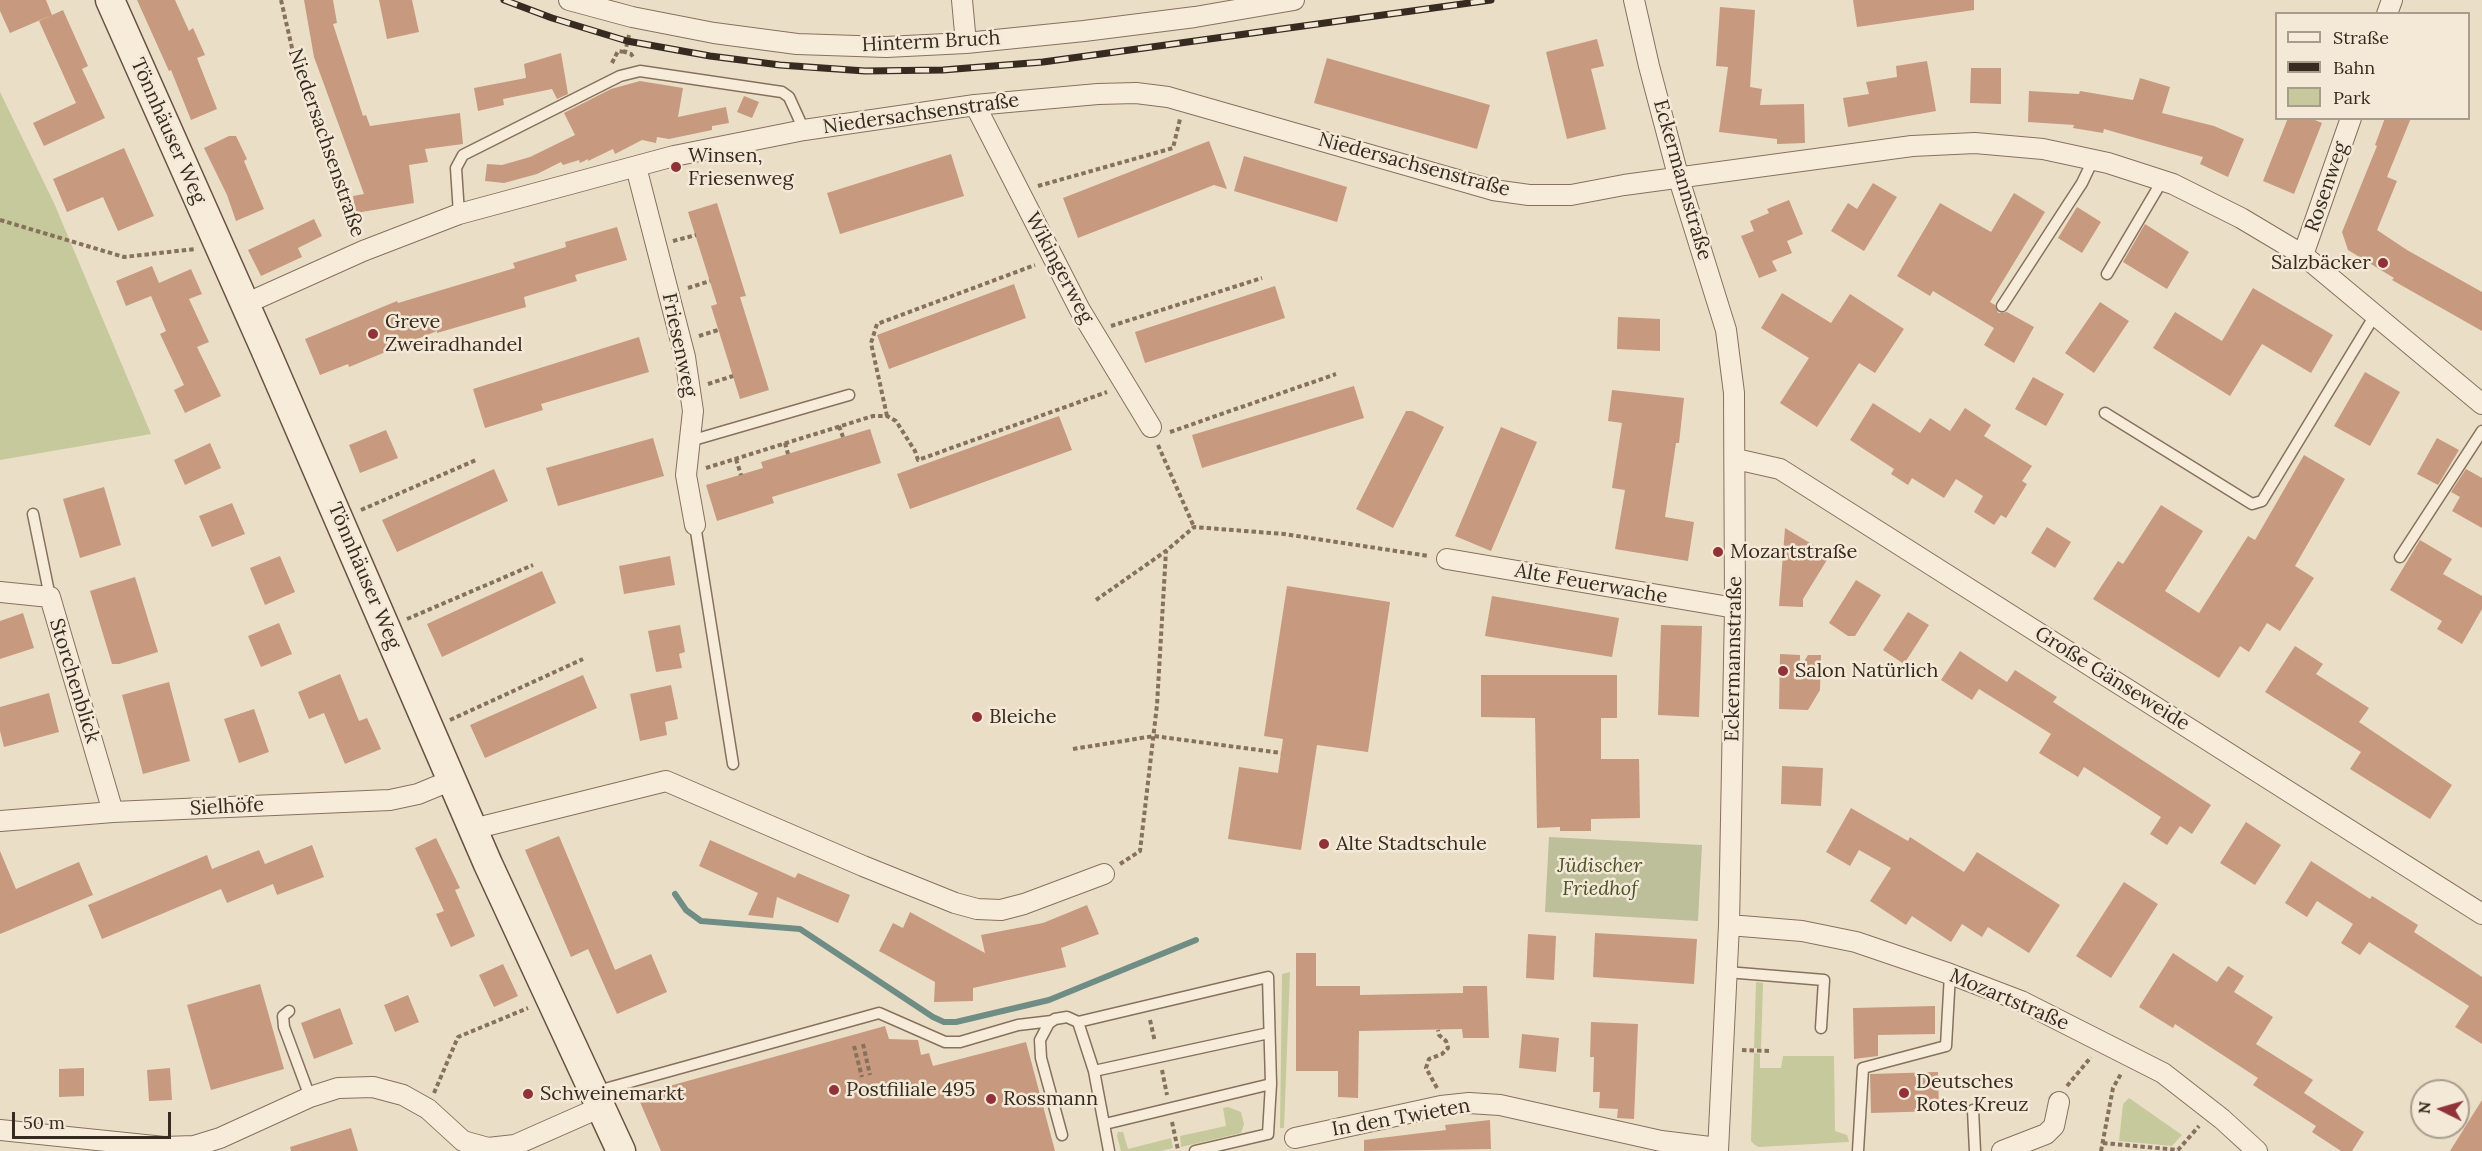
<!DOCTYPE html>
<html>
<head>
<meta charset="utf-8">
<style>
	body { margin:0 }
	#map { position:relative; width:2482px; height:1151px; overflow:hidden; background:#ebdec7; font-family:Lora,serif }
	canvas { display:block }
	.legend { position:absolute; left:2275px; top:12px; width:195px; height:108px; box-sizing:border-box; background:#f3e9d6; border:2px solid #a89d8d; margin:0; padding:8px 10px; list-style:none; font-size:18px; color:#372a20 }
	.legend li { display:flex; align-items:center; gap:12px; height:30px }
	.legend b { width:30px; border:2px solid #a89d8d }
	.north { position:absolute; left:2410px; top:1079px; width:60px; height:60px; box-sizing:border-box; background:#f3e9d6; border:2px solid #a89d8d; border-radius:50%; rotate:275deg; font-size:16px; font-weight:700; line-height:24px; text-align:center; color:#372a20 }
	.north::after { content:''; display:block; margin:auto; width:21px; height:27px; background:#913238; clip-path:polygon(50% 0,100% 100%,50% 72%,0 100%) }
	.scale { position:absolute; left:12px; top:1112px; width:159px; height:27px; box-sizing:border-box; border:3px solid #372a20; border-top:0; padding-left:8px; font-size:18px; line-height:21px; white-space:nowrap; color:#372a20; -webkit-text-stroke:4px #f3e9d6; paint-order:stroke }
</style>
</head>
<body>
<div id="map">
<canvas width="2482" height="1151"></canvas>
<ul class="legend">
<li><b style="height:8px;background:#f7ecda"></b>Straße</li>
<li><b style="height:8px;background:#372a20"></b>Bahn</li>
<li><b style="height:16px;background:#c6c99b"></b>Park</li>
</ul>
<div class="north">N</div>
<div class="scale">50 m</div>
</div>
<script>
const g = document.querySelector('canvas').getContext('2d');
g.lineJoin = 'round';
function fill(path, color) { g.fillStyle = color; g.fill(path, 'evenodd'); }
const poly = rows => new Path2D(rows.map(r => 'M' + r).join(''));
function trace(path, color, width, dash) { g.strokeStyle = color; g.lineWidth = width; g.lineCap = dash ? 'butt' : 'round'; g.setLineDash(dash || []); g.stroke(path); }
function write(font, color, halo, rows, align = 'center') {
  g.font = font + ' Lora,serif'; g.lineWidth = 5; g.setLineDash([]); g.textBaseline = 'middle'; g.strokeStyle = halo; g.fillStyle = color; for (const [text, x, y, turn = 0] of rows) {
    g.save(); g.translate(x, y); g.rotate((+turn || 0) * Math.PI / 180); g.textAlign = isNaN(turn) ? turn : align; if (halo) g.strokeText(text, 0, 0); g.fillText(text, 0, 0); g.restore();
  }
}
const green = poly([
	[0,92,54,203,151,434,0,460],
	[1290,972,1284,1128,1280,1128,1282,974],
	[1756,982,1763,983,1761,1048,1754,1048],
	[1754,1053,1760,1054,1760,1068,1781,1068,1783,1056,1834,1056,1835,1131,1847,1135,1849,1142,1759,1147,1755,1145,1751,1141],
	[2129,1098,2182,1135,2172,1146,2119,1141,2123,1104],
	[1228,1107,1241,1112,1244,1124,1241,1133,1181,1147,1180,1136,1226,1126,1223,1108],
	[1118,1132,1123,1132,1128,1149,1171,1138,1173,1148,1161,1151,1121,1151,1117,1136]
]);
const cemetery = poly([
	[1549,837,1702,845,1698,921,1545,912]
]);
const stream = poly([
	[675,894,686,910,701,921,800,929,933,1017,944,1022,956,1022,1049,1000,1196,940]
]);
const building = poly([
	[0,0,46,0,52,15,10,33,0,11],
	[137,0,175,0,189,31,193,28,205,55,197,58,217,109,191,120,171,70,169,71],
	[304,0,333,0,337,23,333,24,363,116,366,115,370,126,460,113,463,144,425,149,428,162,409,165,414,203,356,213,353,196,364,194,314,57],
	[379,0,412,0,419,32,387,39],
	[1853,0,1974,0,1974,10,1857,27],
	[1720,7,1755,10,1750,87,1762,89,1760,105,1804,104,1805,143,1777,144,1777,139,1719,132,1728,67,1716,66],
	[63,10,88,66,82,69,105,118,44,146,33,123,76,103,39,21],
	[1597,39,1604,66,1591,69,1606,129,1567,139,1546,52],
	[561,53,568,94,557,99,552,89,503,99,504,105,478,111,474,88,526,78,524,64],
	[1327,58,1490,105,1477,149,1314,103],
	[1927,61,1936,111,1848,127,1843,98,1869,94,1866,82,1897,77,1896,66],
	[1971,68,2001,68,2001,104,1970,103],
	[2140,78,2170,87,2162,113,2214,126,2244,139,2228,177,2200,164,2203,157,2104,129,2103,133,2073,128,2074,125,2028,122,2029,91,2079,94,2080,91,2133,100],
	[640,81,683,88,678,117,726,107,729,123,712,126,712,130,669,139,657,137,656,143,642,140,615,154,613,149,588,161,588,159,580,163,579,160,563,165,561,162,537,174,504,183,485,181,487,164,502,165,530,157,575,135,564,113,611,89],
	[744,96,759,102,752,118,737,112],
	[2288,118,2310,118,2322,123,2294,194,2263,181],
	[2385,118,2411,118,2387,177,2397,181,2377,230,2407,250,2482,292,2482,331,2392,280,2394,278,2348,250,2342,232,2377,146,2375,145],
	[229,136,236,136,247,159,244,161,264,209,236,221,227,195,204,148],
	[1209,141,1227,189,1214,185,1078,238,1063,198],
	[124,148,154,216,118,231,103,197,67,212,53,179],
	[951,154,964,196,840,234,827,193],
	[1244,156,1347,187,1337,222,1234,191],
	[1873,183,1897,197,1864,251,1831,231,1848,203,1857,209],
	[2014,193,2045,212,1990,302,1995,305,1998,313,2007,312,2034,327,2014,363,1984,345,1994,328,1933,291,1930,296,1897,276,1940,203,1991,232],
	[1789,200,1803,234,1787,241,1792,253,1772,261,1777,271,1759,278,1741,236,1754,231,1750,221,1769,213,1767,209],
	[717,203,746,296,740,297,769,390,740,399,711,306,717,304,688,212],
	[2077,207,2101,222,2082,253,2058,238],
	[314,219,322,236,298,248,302,257,261,276,248,250],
	[2145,224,2189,252,2167,289,2123,262],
	[617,227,627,260,575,275,577,281,524,297,526,307,437,333,437,331,349,367,348,364,320,375,305,339,397,301,398,303,515,268,513,263,566,247,565,242],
	[152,266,159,283,191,269,202,294,189,299,209,342,197,347,221,396,185,413,174,390,184,385,160,334,166,331,151,296,126,306,116,281],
	[1014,284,1026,318,889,369,877,335],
	[1275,286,1285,318,1145,363,1135,332],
	[2253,288,2333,335,2311,373,2262,344,2230,396,2153,348,2175,312,2222,341],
	[1782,293,1831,323,1850,294,1904,329,1875,373,1859,363,1817,427,1780,403,1809,358,1761,328],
	[2100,302,2129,321,2094,373,2065,353],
	[1618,317,1660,319,1660,351,1617,349],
	[639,337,649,372,541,404,543,410,485,428,473,389],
	[2365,372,2400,392,2370,446,2334,426],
	[2033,377,2064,394,2046,426,2015,409],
	[1354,386,1364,418,1202,468,1192,435],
	[1612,390,1684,398,1679,443,1676,443,1665,517,1694,522,1688,561,1615,549,1625,490,1612,488,1622,423,1608,421],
	[1873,403,1920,433,1930,418,1950,431,1965,408,1991,425,1984,436,2032,466,2022,481,2027,484,2006,518,2001,515,1994,525,1974,512,1983,496,1956,479,1944,498,1912,478,1908,485,1891,474,1894,469,1850,440],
	[1406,411,1412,411,1444,427,1393,528,1356,509],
	[1059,416,1072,450,910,509,897,474],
	[1501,427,1537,442,1491,551,1455,536],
	[870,429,881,463,772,497,774,503,717,521,706,485,763,468,761,462],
	[386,430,398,458,360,473,349,445],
	[653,438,664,476,558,506,546,468],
	[2437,438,2459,450,2438,485,2417,474],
	[210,443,221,468,185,485,174,460],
	[2304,455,2345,479,2295,566,2314,578,2280,631,2267,623,2249,652,2240,646,2219,678,2093,599,2118,561,2123,564,2161,505,2203,531,2165,591,2199,613,2248,536,2255,540],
	[494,469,508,501,397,552,382,520],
	[2466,469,2482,478,2482,528,2452,511,2460,497,2451,492],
	[104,487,121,545,80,558,63,499],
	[232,503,245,534,212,547,199,516],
	[2047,527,2071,542,2055,568,2031,553],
	[1785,528,1830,555,1803,599,1803,607,1779,606],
	[2420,540,2452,559,2443,574,2482,596,2482,609,2462,644,2437,629,2442,621,2390,590],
	[280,556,295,592,265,605,250,568],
	[670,556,675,585,624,594,619,566],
	[542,571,556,603,442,657,427,624],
	[135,577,158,652,119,664,112,664,90,591],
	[1856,580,1881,595,1855,636,1848,636,1829,623],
	[1287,586,1390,602,1368,752,1317,745,1301,850,1228,839,1239,767,1278,773,1283,739,1264,736],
	[1492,596,1619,618,1612,657,1485,636],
	[1908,612,1929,625,1904,664,1883,650],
	[23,613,34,648,0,659,0,621],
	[279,623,292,654,261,667,248,636],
	[680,625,685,652,679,654,682,668,656,672,648,631],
	[1661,625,1702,626,1699,717,1658,715],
	[2295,646,2323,664,2316,674,2369,708,2359,722,2452,785,2430,819,2350,769,2361,752,2265,692],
	[1960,651,2007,682,2015,670,2057,697,2053,702,2211,805,2192,834,2180,826,2167,845,2150,834,2161,817,2084,767,2078,777,2039,753,2051,734,1979,689,1972,700,1941,680],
	[1780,654,1800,655,1800,668,1808,655,1821,655,1820,690,1808,710,1779,709],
	[340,674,359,721,367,718,381,749,345,764,324,713,309,719,298,692],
	[583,675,597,708,485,758,470,725],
	[1481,675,1617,675,1617,718,1601,718,1601,759,1639,759,1640,818,1591,819,1591,831,1560,831,1560,827,1537,828,1535,718,1481,717],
	[169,682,190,761,143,774,122,695],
	[671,685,678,719,665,722,667,735,640,741,630,694],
	[49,693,59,732,4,747,0,731,0,707],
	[254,709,269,752,239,763,224,719],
	[1782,766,1823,768,1821,806,1781,804],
	[1851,808,1908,841,1910,837,1964,872,1977,852,2060,905,2029,953,1988,927,1982,937,1962,924,1951,942,1912,916,1906,925,1870,901,1891,868,1859,850,1850,866,1826,852],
	[2246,822,2281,845,2255,885,2220,863],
	[559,836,615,970,651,954,667,992,617,1014,588,949,571,957,525,850],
	[436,838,460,888,455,890,475,936,451,947,436,914,444,911,415,848],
	[710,840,795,878,798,873,850,895,838,923,777,897,773,918,748,915,758,893,699,866],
	[312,845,324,877,277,895,273,884,227,903,221,889,102,939,88,905,207,855,212,869,259,850,265,864],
	[0,851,16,889,79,862,93,895,0,934],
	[2311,861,2370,899,2372,896,2418,925,2414,932,2482,977,2482,1044,2455,1027,2469,1006,2369,942,2360,955,2341,943,2353,924,2317,901,2307,917,2285,903],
	[2124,882,2158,904,2111,978,2076,956],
	[1087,905,1099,934,1061,948,1066,967,973,988,973,1001,934,1002,935,982,879,951,893,923,903,928,910,912,985,953,981,935,1043,923],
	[1595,933,1697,939,1694,984,1593,977],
	[1528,934,1556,936,1554,980,1526,978],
	[1296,953,1316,953,1316,986,1360,986,1360,995,1463,993,1463,986,1487,986,1489,1038,1463,1038,1462,1029,1359,1031,1358,1098,1338,1097,1338,1071,1296,1071],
	[2173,953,2217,982,2228,966,2244,976,2234,992,2273,1017,2256,1044,2313,1080,2304,1093,2364,1132,2352,1151,2341,1151,2312,1132,2316,1126,2253,1085,2258,1078,2175,1024,2173,1028,2139,1007],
	[503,964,518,996,494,1007,479,975],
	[260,984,284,1069,211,1090,187,1005],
	[408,995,419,1022,395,1032,384,1005],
	[1935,1006,1935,1034,1878,1035,1878,1056,1854,1059,1853,1008],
	[340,1008,353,1044,314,1059,301,1023],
	[1591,1022,1638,1024,1634,1119,1617,1118,1618,1109,1599,1108,1600,1092,1593,1092,1594,1057,1590,1057],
	[885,1026,889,1039,918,1040,921,1055,929,1053,933,1066,1026,1042,1055,1151,661,1151,637,1095],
	[1522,1034,1559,1038,1556,1072,1519,1068],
	[84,1068,84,1096,59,1097,59,1069],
	[170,1068,172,1100,149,1101,147,1070],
	[1938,1072,1939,1111,1871,1113,1870,1074],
	[2482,1100,2482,1151,2450,1151],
	[1490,1120,1491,1149,1364,1151,1364,1140,1446,1130,1445,1125],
	[351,1128,358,1151,291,1151,290,1147]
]);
const path = poly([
	[281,0,295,61,314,123,357,234],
	[629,35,625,52,631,54,633,57],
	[612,63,618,51,625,52],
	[1038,186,1173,148,1180,119],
	[0,220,124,257,195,249],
	[673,241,696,235],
	[688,288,710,281],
	[1111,326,1262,278],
	[699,336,718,330],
	[708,384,733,376],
	[887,416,871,343,877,324,1035,265],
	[839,426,843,437],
	[1170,432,1336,374],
	[785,443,788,454],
	[1158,445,1194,527],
	[736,459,741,475],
	[706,468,873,416,887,416,896,421,915,451,918,460,1107,392],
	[361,510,476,460],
	[1096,600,1166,551,1194,527,1284,534,1429,556],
	[407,619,533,565],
	[450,720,583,659],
	[1073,749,1154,736,1281,753],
	[1120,864,1140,851,1157,705,1166,551],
	[1150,1020,1155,1042],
	[863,1044,870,1075],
	[854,1046,862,1077],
	[1742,1050,1769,1051],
	[1162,1070,1167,1095],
	[2067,1086,2091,1057],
	[1437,1088,1426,1068,1429,1059,1442,1054,1448,1048,1446,1041,1439,1035,1438,1030],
	[434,1093,458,1037,528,1008],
	[1172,1122,1178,1150],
	[2103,1143,2178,1150,2199,1126],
	[2101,1151,2113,1088,2122,1072]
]);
const lane = poly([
	[459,214,456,168,463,155,620,76,640,71,782,92,789,97,804,130],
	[2107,274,2162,181],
	[2002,306,2082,183,2093,160],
	[2105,413,2252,504,2262,501,2375,315],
	[690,441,849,395],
	[33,514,50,597],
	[695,525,733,764],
	[2400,557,2482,431],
	[1727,972,1824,980,1821,1028],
	[289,1011,283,1016,284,1027,310,1097],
	[1094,1071,1269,1033],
	[594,1092,879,1013,945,1042,960,1042,1018,1025,1052,1021],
	[1973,1110,1975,1151],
	[1105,1124,1271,1084],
	[1062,1135,1041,1058,1040,1040,1049,1023,1055,1019,1067,1017,1078,1022],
	[1109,1151,1094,1071,1078,1022,1268,977,1271,1084,1268,1134,1195,1151],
	[1858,1151,1863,1068,1946,1046,1950,974]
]);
const street = poly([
	[569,0,632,17,714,33,797,44,886,47,966,43,1084,31,1195,17,1294,0],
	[962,0,966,43],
	[1634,0,1649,66,1679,179,1726,330,1734,393,1735,608,1729,925,1718,1151],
	[2387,14,2392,0],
	[975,105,1080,310,1151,427],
	[636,167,685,357,693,411,686,475,695,525],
	[2303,255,2351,118],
	[245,304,363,251,459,214,674,156,804,130,975,105,1098,94,1136,93,1168,97,1493,190,1529,195,1571,195,1624,185,1912,146,1975,143,2043,149,2108,163,2173,184,2241,218,2303,255,2482,404],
	[1736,459,1780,469,2482,914],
	[1447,559,1735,608],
	[0,592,50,597,113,812],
	[0,821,113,812,390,800,418,794,452,780],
	[473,829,666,781,863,866,955,903,977,909,1001,910,1024,904,1104,874],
	[1729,925,1802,931,1856,942,1950,974,2021,1001,2163,1073,2222,1119,2257,1151],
	[0,1130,164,1147,194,1146,220,1138,310,1097,338,1088,373,1087,403,1095,428,1109,463,1141,488,1148,515,1145,601,1107],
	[1295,1138,1441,1106,1469,1103,1500,1105,1661,1141,1718,1148],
	[2002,1151,2046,1134,2054,1126,2059,1102]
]);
const secondary = poly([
	[110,0,265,349,488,864,621,1151]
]);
const rail = poly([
	[504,0,552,18,627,41,710,56,780,65,865,71,943,70,1043,62,1491,0]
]);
const markers = [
	[676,167,6,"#913238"],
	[2383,263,6,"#913238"],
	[373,334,6,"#913238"],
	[1718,552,6,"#913238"],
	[1783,671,6,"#913238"],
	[977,717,6,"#913238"],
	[1324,844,6,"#913238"],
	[834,1090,6,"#913238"],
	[1904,1093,6,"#913238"],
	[528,1094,6,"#913238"],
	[991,1099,6,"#913238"]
];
const streetNames = [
	["Hinterm Bruch",931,42,-3],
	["Niedersachsenstraße",921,114,-8],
	["Tönnhäuser Weg",168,131,66],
	["Niedersachsenstraße",326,143,71],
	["Niedersachsenstraße",1414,165,15],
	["Eckermannstraße",1682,180,74],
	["Rosenweg",2327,187,-71],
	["Wikingerweg",1059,268,62],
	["Friesenweg",679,345,78],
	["Tönnhäuser Weg",364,576,67],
	["Alte Feuerwache",1591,584,10],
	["Eckermannstraße",1734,659,-89],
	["Große Gänseweide",2112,679,32],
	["Storchenblick",74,681,73],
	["Sielhöfe",227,807,-3],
	["Mozartstraße",2009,1000,23],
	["In den Twieten",1401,1118,-10]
];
const poiNames = [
	["Winsen,",688,156],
	["Friesenweg",688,179],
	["Salzbäcker",2371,263,"right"],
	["Greve",385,322],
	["Zweiradhandel",385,345],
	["Mozartstraße",1730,552],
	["Salon Natürlich",1795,671],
	["Bleiche",989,717],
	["Alte Stadtschule",1336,844],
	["Deutsches",1916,1082],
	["Rotes Kreuz",1916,1105],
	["Postfiliale 495",846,1090],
	["Schweinemarkt",540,1094],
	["Rossmann",1003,1099]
];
const parkNames = [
	["Jüdischer",1600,866],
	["Friedhof",1600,889]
];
fill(green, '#c6c99b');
fill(cemetery, '#bcbf9a');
trace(stream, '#6f8d84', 6);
fill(building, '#c7997f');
trace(lane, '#86715d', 13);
trace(street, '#86715d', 22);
trace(secondary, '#685241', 31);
trace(path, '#86715d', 4, [4.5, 3]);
trace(lane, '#f7ecda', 10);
trace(street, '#f7ecda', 20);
trace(secondary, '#f7ecda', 28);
trace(rail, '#372a20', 7);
trace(rail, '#f3e9d6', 4.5, [14]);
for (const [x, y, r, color] of markers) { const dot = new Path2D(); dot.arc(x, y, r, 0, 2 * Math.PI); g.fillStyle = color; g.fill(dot); trace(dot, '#f3e9d6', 2); }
write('20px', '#372a20', '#f3e9d6', streetNames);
write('20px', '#372a20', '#f3e9d6', poiNames, 'left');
write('italic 20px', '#4a5228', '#f3e9d6', parkNames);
</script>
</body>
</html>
